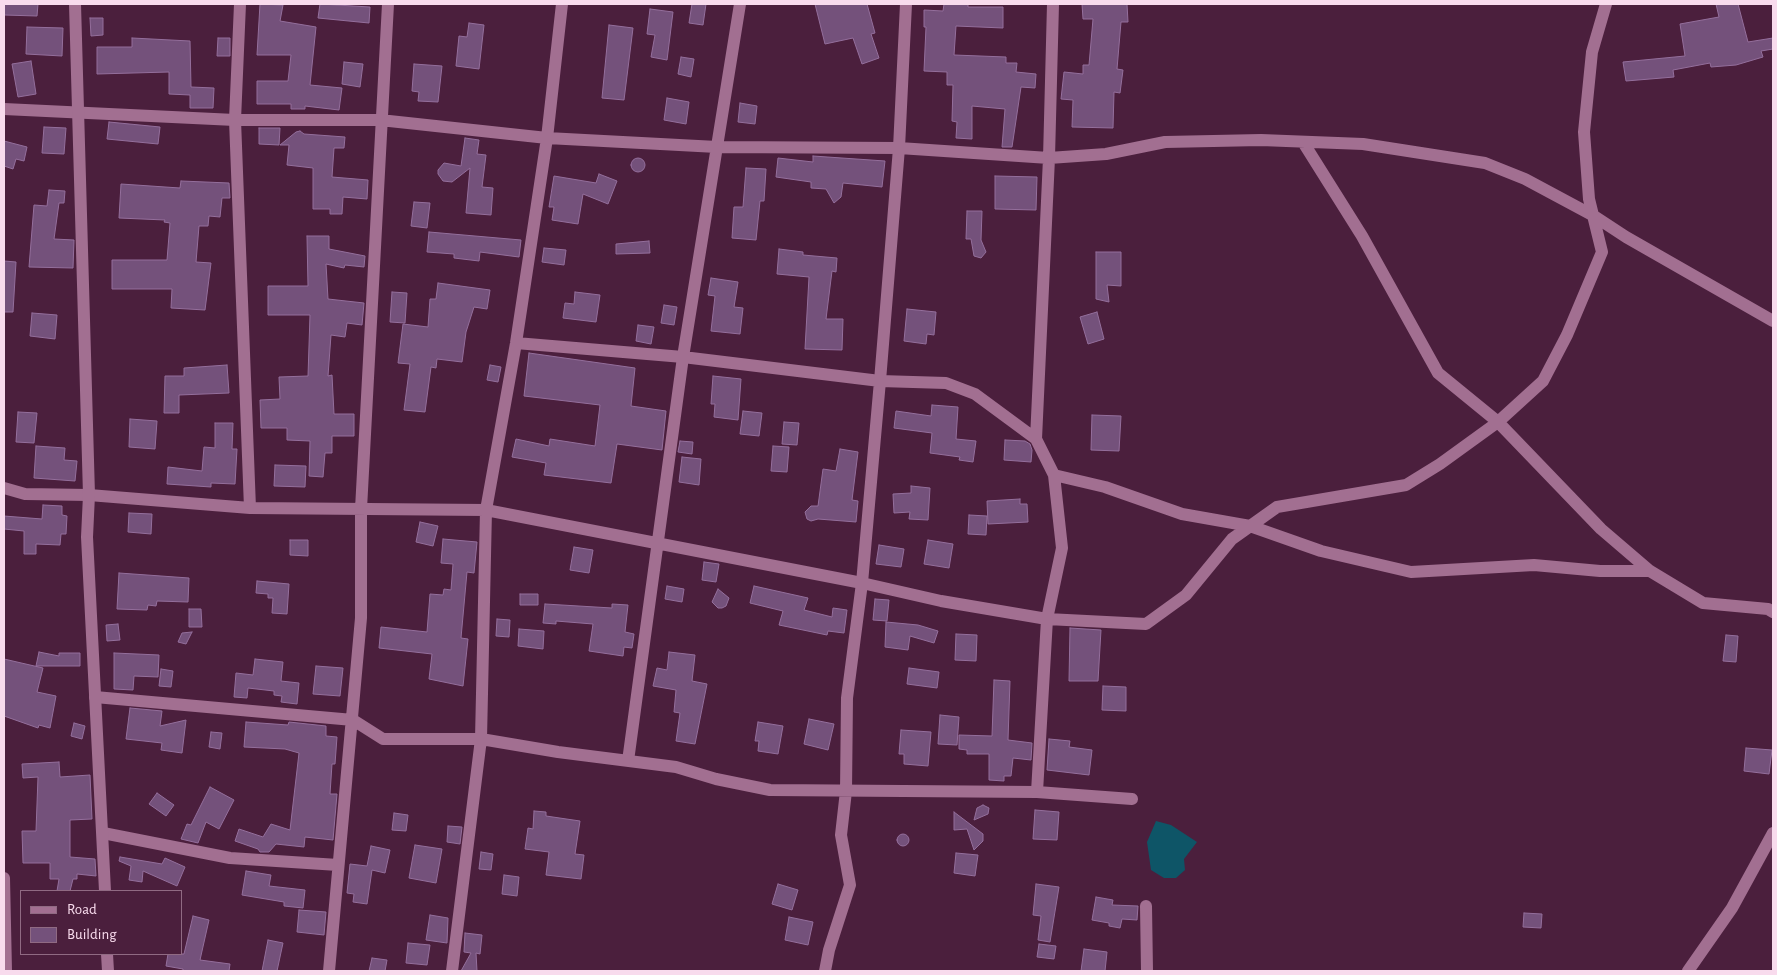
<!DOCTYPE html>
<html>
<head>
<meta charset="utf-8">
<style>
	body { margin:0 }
	#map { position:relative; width:1777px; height:975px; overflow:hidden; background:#4b1f3d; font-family:"Alegreya Sans",sans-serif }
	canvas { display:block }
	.frame { position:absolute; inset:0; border:5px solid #f8dbed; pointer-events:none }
	.legend { position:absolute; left:20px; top:890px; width:162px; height:65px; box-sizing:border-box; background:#4b1f3d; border:1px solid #906a83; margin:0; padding:6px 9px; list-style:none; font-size:15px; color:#f8dbed }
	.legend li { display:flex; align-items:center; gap:10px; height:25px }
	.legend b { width:25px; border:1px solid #906a83 }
</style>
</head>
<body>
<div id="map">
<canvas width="1777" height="975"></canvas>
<div class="frame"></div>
<ul class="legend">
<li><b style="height:6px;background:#a26f91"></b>Road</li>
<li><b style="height:14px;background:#74517b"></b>Building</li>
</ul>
</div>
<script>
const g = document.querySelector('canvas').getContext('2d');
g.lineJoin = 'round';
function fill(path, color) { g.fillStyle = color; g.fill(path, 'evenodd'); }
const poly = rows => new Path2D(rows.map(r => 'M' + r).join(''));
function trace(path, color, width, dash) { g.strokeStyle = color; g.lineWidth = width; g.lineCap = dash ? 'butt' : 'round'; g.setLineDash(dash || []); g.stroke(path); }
const water = poly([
	[1156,821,1171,825,1197,842,1184,859,1185,870,1176,878,1164,878,1151,870,1147,842]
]);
const building = poly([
	[4,4,38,4,37,16,4,15,4,4],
	[260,4,283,5,280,21,316,27,310,85,342,88,339,110,305,106,305,109,291,109,291,104,257,104,257,81,288,81,291,55,257,55,260,4],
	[320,4,370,7,369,23,318,18,320,4],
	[692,4,706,4,703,25,689,23,692,4],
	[815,4,867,4,875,33,871,34,879,58,862,64,853,38,825,44,815,4],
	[944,4,968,4,968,7,1003,7,1003,28,956,26,954,55,1006,57,1006,63,1017,63,1016,72,1036,74,1035,88,1021,87,1012,147,1002,147,1005,109,972,106,972,139,956,138,957,122,952,121,953,85,947,85,947,72,924,71,926,27,924,27,924,10,943,11,944,4],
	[1082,4,1127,4,1128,22,1121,22,1117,69,1123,70,1120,93,1114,92,1113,128,1072,127,1073,100,1061,99,1064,72,1083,74,1083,65,1089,65,1093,19,1083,19,1082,4],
	[1716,4,1738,4,1748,42,1773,38,1773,49,1761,51,1763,57,1736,65,1711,67,1710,63,1673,70,1674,77,1626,81,1623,62,1685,56,1680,24,1719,17,1716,4],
	[650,9,673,12,667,60,651,57,655,35,647,34,650,9],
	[90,18,103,18,103,35,91,36,90,18],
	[469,23,484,25,479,69,456,66,459,36,467,37,469,23],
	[609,25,633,28,624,100,602,98,609,25],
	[27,27,63,28,62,56,26,54,27,27],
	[132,38,190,41,191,87,214,88,213,108,190,108,190,95,169,94,169,72,97,74,97,47,132,47,132,38],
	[218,38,230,38,230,56,217,56,218,38],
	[681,57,694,59,691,77,678,74,681,57],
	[31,61,36,94,18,97,12,64,31,61],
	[344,62,363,64,360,87,342,84,344,62],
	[414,64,442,66,438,102,418,101,419,92,412,91,414,64],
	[667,98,689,102,686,124,664,120,667,98],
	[740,103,757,106,755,124,738,122,740,103],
	[109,122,160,127,158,144,107,139,109,122],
	[44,127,66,128,64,154,42,153,44,127],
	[259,128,280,128,279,145,259,144,259,128],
	[300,131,304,134,345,137,344,148,334,148,332,177,368,180,367,199,343,197,342,214,330,214,330,209,313,209,313,168,287,165,289,145,280,145,296,132,300,131],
	[465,138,479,140,477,154,486,155,482,187,493,188,491,215,466,213,470,168,452,182,443,181,438,174,438,170,444,163,461,166,465,138],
	[4,141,27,147,24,161,16,159,13,169,4,166,4,141],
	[813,156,885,161,882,187,843,183,841,197,834,203,826,189,811,188,811,182,776,177,778,158,813,162,813,156],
	'631 165a7 7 0 1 1 14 0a7 7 0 1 1-14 0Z',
	[746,168,766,169,764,201,760,201,756,240,732,238,734,207,743,207,746,168],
	[599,174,617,181,608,204,583,194,578,224,552,220,554,207,549,207,554,176,596,183,599,174],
	[995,176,1037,177,1036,210,995,209,995,176],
	[181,181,229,183,230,198,222,198,220,217,209,216,208,226,199,226,196,262,211,263,205,310,171,308,172,289,112,289,112,260,167,260,170,223,164,222,165,220,119,218,121,184,180,188,181,181],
	[49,190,65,191,64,203,59,203,54,239,74,240,73,268,29,267,34,205,47,206,49,190],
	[414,202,430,203,427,228,411,226,414,202],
	[967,211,982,211,981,240,986,252,981,258,974,256,971,239,966,239,967,211],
	[429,232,521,240,519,257,480,252,479,261,454,258,454,254,427,252,429,232],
	[307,236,329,236,329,249,365,256,364,267,345,265,344,268,326,264,328,299,364,303,362,325,347,323,345,337,331,335,328,376,332,375,334,414,354,414,354,436,332,436,332,453,325,453,323,477,309,476,310,441,287,440,287,428,261,428,260,400,280,399,279,377,308,376,310,315,268,315,268,286,308,286,307,236],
	[649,241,650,253,616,254,616,244,649,241],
	[544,248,566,250,564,265,542,262,544,248],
	[779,249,803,252,803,255,837,258,836,272,832,271,826,319,843,319,842,350,805,349,809,277,777,274,779,249],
	[1096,252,1121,252,1121,286,1107,285,1109,302,1096,299,1096,252],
	[4,261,16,262,13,312,4,312,4,261],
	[711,278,738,282,734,307,743,308,740,334,711,331,715,296,708,295,711,278],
	[438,283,490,290,487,309,474,307,466,332,462,362,437,359,436,368,431,367,425,412,404,410,410,364,398,363,403,324,428,327,430,299,436,299,438,283],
	[392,292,407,293,405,323,390,322,392,292],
	[575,292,600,295,596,322,563,318,565,303,574,304,575,292],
	[664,305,677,307,674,325,661,323,664,305],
	[907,309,936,312,934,335,927,334,926,344,904,341,907,309],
	[1097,312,1104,339,1088,344,1080,317,1097,312],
	[32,313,57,315,55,339,30,336,32,313],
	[638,325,654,327,651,344,636,341,638,325],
	[529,353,635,368,631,406,666,411,662,450,617,444,611,483,544,475,546,463,512,457,516,439,549,446,550,439,595,446,600,405,524,396,529,353],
	[227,365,229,393,179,395,179,413,164,413,165,376,184,376,184,368,227,365],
	[490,365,501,367,498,382,487,380,490,365],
	[713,376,741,379,738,420,714,417,715,404,711,404,713,376],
	[932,405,958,407,956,439,976,441,973,462,959,460,960,457,930,453,932,433,894,428,896,411,931,416,932,405],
	[743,411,762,413,759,436,740,434,743,411],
	[18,412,37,413,34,443,16,442,18,412],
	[1092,415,1121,416,1119,451,1091,450,1092,415],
	[130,419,157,421,155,449,129,447,130,419],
	[784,422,799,423,797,445,782,444,784,422],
	[215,423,233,423,232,449,237,449,235,484,211,483,211,487,167,484,168,467,202,471,204,447,215,448,215,423],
	[1005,440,1025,441,1030,444,1032,450,1031,462,1004,460,1005,440],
	[680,441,693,442,692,454,678,452,680,441],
	[36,446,65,448,64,460,77,461,75,481,34,478,36,446],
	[773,446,789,447,787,472,771,471,773,446],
	[840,449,858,452,852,500,858,501,856,522,818,519,811,521,807,519,805,512,811,506,818,506,823,469,836,471,840,449],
	[682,457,701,459,699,485,679,482,682,457],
	[275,465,306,466,305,487,274,486,275,465],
	[911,486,930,488,928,520,909,519,910,512,894,513,893,494,911,493,911,486],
	[1020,499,1020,504,1027,504,1028,522,988,524,987,501,1020,499],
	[43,505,62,506,62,515,67,516,66,534,61,534,60,545,36,544,36,554,24,554,24,531,4,529,4,516,42,519,43,505],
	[129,513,152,514,151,534,128,532,129,513],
	[969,515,987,516,986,535,968,534,969,515],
	[420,522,438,526,433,546,416,542,420,522],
	[443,539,477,542,474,573,467,572,461,638,468,639,463,686,429,679,432,654,379,648,381,627,427,632,430,594,443,595,444,589,451,590,453,564,441,563,443,539],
	[290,540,308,540,308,556,290,555,290,540],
	[928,540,953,544,949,568,924,564,928,540],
	[879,545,904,549,901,567,876,564,879,545],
	[574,547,593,550,589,573,570,570,574,547],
	[704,562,719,564,716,582,702,580,704,562],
	[119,573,189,578,188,602,157,601,156,606,148,605,147,610,117,609,119,573],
	[257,581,289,584,287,614,272,613,273,598,268,598,268,594,256,593,257,581],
	[667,586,684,589,682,602,665,599,667,586],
	[754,586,808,598,804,610,832,617,833,608,847,610,844,633,828,631,827,635,779,625,783,611,750,603,754,586],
	[718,589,729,598,726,606,722,608,718,608,712,602,718,589],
	[520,594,538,594,538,605,520,605,520,594],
	[875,599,889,600,887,621,873,620,875,599],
	[545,604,612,608,612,604,628,605,625,632,634,634,632,648,624,647,623,656,589,651,593,624,556,621,556,624,543,623,545,604],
	[189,609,201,609,202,627,189,627,189,609],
	[497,619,510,620,509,637,496,636,497,619],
	[886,622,918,625,938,631,934,643,910,636,908,650,885,647,886,622],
	[118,624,120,640,107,641,106,625,118,624],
	[1070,628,1101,630,1098,681,1069,681,1070,628],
	[519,629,544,631,543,649,518,646,519,629],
	[192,632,186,644,178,642,182,633,192,632],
	[956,634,977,635,976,661,955,660,956,634],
	[1726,635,1738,636,1736,662,1723,661,1726,635],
	[39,652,59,656,59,653,80,653,80,666,36,666,39,652],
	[669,652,695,655,692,681,707,684,695,744,676,741,680,713,674,712,676,690,653,686,657,668,667,670,669,652],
	[114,653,159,655,158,677,134,676,133,690,114,689,114,653],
	[4,659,43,668,37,692,56,696,50,728,39,725,38,728,4,716,4,659],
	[255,659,283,662,281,681,299,683,297,704,281,702,282,696,274,695,274,691,248,688,247,698,234,697,236,673,253,675,255,659],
	[316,666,343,668,340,696,313,694,316,666],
	[909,668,939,672,937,688,907,684,909,668],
	[161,669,173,671,171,687,159,686,161,669],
	[994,680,1010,681,1008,740,1032,743,1031,760,1013,758,1011,776,1004,776,1004,781,989,780,989,754,967,754,967,750,959,749,959,735,992,736,994,680],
	[1103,686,1126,687,1126,711,1102,710,1103,686],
	[130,708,162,711,160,726,186,720,182,753,161,750,162,743,126,739,130,708],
	[940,715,959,717,957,745,938,744,940,715],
	[809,719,834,724,828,750,804,744,809,719],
	[246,722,288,725,289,722,326,726,326,736,337,737,335,764,332,764,330,794,337,794,333,840,305,837,304,847,276,844,269,852,260,852,258,849,235,841,239,829,263,837,271,824,290,830,299,753,285,749,244,747,246,722],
	[758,722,783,726,778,754,758,751,759,741,755,741,758,722],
	[74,723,85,726,82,739,71,736,74,723],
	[901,730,931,732,928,766,904,764,904,754,899,754,901,730],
	[211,732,222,733,220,749,209,747,211,732],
	[1049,739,1070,741,1069,747,1092,750,1089,775,1047,770,1049,739],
	[1746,748,1772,750,1769,774,1744,771,1746,748],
	[59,762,60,777,90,775,92,819,70,820,70,857,95,859,96,876,77,874,77,879,73,879,70,891,57,891,59,879,50,879,50,863,23,863,22,831,36,831,38,777,23,778,22,764,59,762],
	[210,787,234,800,219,829,206,822,198,843,181,839,187,824,191,825,210,787],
	[157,793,174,805,166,816,149,804,157,793],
	[983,805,989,808,988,814,974,820,977,808,983,805],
	[1035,810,1059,812,1057,840,1033,839,1035,810],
	[534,811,546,812,546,816,580,821,575,854,584,855,581,879,546,875,549,852,525,849,528,828,533,829,534,811],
	[954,812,983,834,983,841,974,850,967,829,954,830,954,812],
	[394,813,408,815,406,831,392,830,394,813],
	[448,826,462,827,460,844,447,842,448,826],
	'897 840a6 6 0 1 1 12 0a6 6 0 1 1-12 0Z',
	[415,845,442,849,436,883,409,878,415,845],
	[371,846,390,850,385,873,372,870,367,904,353,902,354,894,347,893,350,864,367,866,371,846],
	[481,852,493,854,491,870,479,869,481,852],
	[956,853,978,855,975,876,954,873,956,853],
	[120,857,162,864,165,858,185,867,177,886,143,871,142,882,129,880,131,866,119,861,120,857],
	[246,871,271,875,269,886,305,890,303,908,284,906,284,902,242,895,246,871],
	[504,875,519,877,517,896,502,894,504,875],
	[778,884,798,890,792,910,772,904,778,884],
	[1036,884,1059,887,1050,942,1038,940,1041,916,1033,915,1036,884],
	[1096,897,1113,900,1112,905,1138,906,1137,920,1122,919,1120,928,1109,926,1109,923,1092,920,1096,897],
	[299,910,326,912,324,935,297,932,299,910],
	[1524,913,1542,914,1541,928,1523,927,1524,913],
	[430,915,448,918,447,943,426,940,430,915],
	[193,916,209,920,200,960,230,964,229,971,183,971,183,969,166,966,168,954,184,954,193,916],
	[789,917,813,922,808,945,785,940,789,917],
	[465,933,482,935,480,954,476,953,477,971,461,971,471,953,464,952,465,933],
	[268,940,283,943,277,971,262,971,268,940],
	[408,943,430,945,427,965,406,963,408,943],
	[1039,944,1056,946,1054,959,1037,957,1039,944],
	[1084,949,1107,952,1105,971,1081,971,1084,949],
	[372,958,387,960,385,971,369,971,372,958]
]);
const minor = poly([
	[240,4,235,120,250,508],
	[4,109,235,120,380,120,547,138,717,147,899,148,1049,158,1106,154,1165,142,1261,140,1363,144,1485,163,1525,179,1594,216,1626,237,1773,321],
	[1303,142,1362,236,1438,373,1498,422,1601,529,1650,571,1703,603,1768,609,1773,612],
	[516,343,683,357,880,381,946,383,975,394,1036,439],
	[1054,475,1105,487,1182,514,1250,526,1321,551,1411,572,1534,565,1600,571,1650,571],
	[4,488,25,494,89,495,250,508,486,510,862,583,941,601,1047,619,1146,624,1186,595,1232,539,1277,507,1406,485,1440,464,1498,422,1543,381,1567,335,1602,252,1589,199,1584,132,1592,52,1606,4],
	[95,697,353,720,383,739,481,739,558,752,676,767,716,779,770,790,1037,792,1132,799],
	[628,761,683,357,740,4],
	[1037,792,1047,619,1062,548,1054,475,1036,439,1049,158,1053,4],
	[103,833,230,858,338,865],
	[4,878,6,971],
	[1146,906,1147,971],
	[329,971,361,618,361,509,388,4],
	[452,971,481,739,486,510,516,343,547,138,562,4],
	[825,971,829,950,850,885,841,835,846,791,847,698,862,583,880,381,899,148,906,4],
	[1688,971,1732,908,1773,833]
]);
const tertiary = poly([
	[75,4,89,495,87,537,105,891],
	[107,954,108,971]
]);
fill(water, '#0e5567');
fill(building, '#74517b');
trace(building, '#946f9c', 1);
trace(minor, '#a26f91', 12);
trace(tertiary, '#a26f91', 12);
</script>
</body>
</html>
